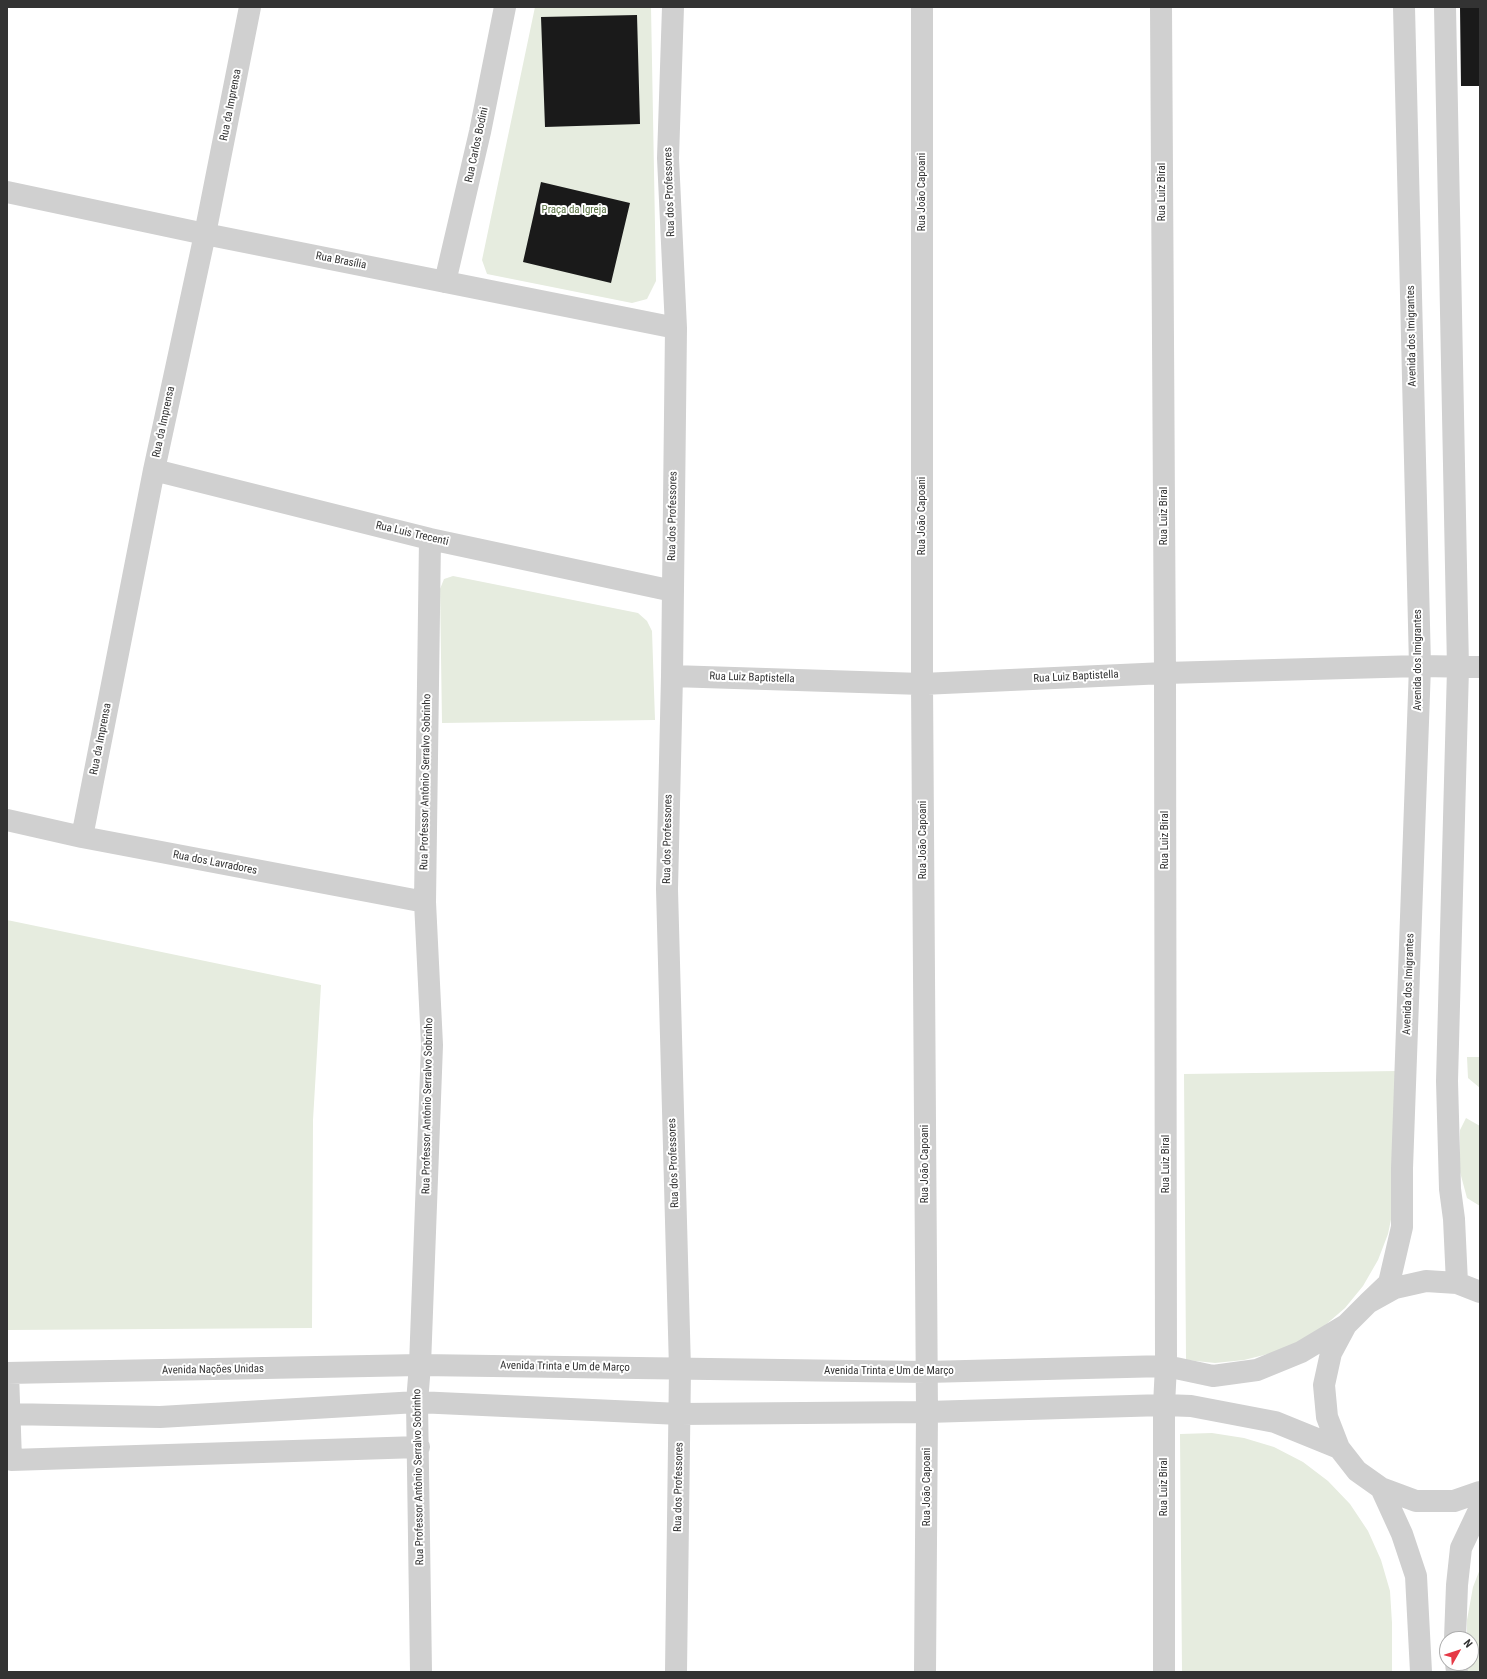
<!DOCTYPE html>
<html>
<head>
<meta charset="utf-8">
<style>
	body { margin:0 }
	#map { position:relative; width:1487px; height:1679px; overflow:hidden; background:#fff; font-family:"Roboto Condensed",sans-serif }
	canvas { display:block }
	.frame { position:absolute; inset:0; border:8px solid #333; pointer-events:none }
	.north { position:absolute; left:1439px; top:1631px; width:40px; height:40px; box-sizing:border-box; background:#fff; border:1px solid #adadad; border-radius:50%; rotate:51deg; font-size:11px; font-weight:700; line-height:16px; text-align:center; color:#333 }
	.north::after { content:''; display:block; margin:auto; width:14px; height:18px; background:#e63946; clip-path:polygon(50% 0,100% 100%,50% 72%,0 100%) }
</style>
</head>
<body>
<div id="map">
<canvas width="1487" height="1679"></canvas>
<div class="frame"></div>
<div class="north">N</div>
</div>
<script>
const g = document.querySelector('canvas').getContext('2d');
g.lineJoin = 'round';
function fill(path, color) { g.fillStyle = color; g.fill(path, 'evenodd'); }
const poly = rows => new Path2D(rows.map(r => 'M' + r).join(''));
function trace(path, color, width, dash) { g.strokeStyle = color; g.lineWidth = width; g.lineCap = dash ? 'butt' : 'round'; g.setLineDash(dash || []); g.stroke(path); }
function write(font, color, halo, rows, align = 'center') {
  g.font = font + ' "Roboto Condensed",sans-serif'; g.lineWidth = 4; g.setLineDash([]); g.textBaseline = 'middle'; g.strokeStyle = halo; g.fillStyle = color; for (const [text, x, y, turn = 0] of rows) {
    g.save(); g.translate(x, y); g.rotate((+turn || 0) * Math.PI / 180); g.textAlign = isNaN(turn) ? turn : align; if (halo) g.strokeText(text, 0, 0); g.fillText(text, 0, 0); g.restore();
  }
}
const green = poly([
	[535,7,651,7,656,281,647,299,632,303,487,274,482,260],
	[453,576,638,613,647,621,652,631,655,720,442,723,440,589,444,579],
	[7,920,321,985,313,1120,312,1328,7,1330],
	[1467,1057,1480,1057,1480,1088,1468,1078],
	[1397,1071,1394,1205,1388,1234,1378,1260,1363,1286,1345,1308,1323,1327,1299,1342,1272,1353,1244,1360,1215,1363,1186,1360,1184,1074],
	[1466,1118,1480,1126,1480,1206,1467,1198,1460,1172,1460,1130],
	[1212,1433,1244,1438,1274,1447,1303,1462,1328,1481,1350,1504,1368,1531,1381,1560,1390,1591,1392,1623,1392,1672,1182,1672,1180,1434],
	[1480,1569,1480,1672,1468,1672,1468,1663,1471,1663,1471,1639,1467,1639,1467,1620,1473,1587]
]);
const building = poly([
	[1460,7,1480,7,1480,86,1461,86],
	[637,15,640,124,545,127,541,17],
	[541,182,630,203,611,283,523,262]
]);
const minor = poly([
	[673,7,668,158,676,328,672,676,667,889,680,1369,676,1672],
	[922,7,922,684,927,1412,925,1672],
	[1161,7,1165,673,1166,1366,1164,1405,1164,1672],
	[1445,7,1458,668,1447,1081,1450,1189,1454,1219,1457,1283],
	[7,192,205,234,676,328],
	[445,282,480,132,505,7],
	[154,470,430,539,673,591],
	[672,676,922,684,1165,673,1420,666,1480,667],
	[7,820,82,837,425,902],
	[82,837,154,470,205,234,250,7],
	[1480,1292,1457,1283,1426,1281,1395,1288,1368,1303,1346,1325,1331,1353,1324,1385,1327,1417,1339,1448,1357,1471,1381,1488,1416,1501,1454,1501,1480,1492],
	[1368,1303,1389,1283,1402,1227,1402,1168,1420,666,1404,7],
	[7,1373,420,1365,926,1372,1166,1366,1213,1376,1257,1370,1301,1352,1346,1325],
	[8,1373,11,1460],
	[7,1414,160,1417,417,1402,680,1414,927,1412,1164,1405,1191,1406,1275,1422,1339,1448],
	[11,1460,419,1447],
	[1381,1488,1402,1534,1416,1576,1421,1672],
	[1455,1639,1457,1585,1461,1548,1480,1508],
	[1456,1663,1457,1672],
	[421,1672,417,1402,420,1365,432,1045,425,902,430,539]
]);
const streetNames = [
	["Rua da Imprensa",231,105,-79],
	["Rua Carlos Bodini",477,145,-78],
	["Rua dos Professores",670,192,-92],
	["Rua João Capoani",922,192,-90],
	["Rua Luiz Biral",1162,192,-90],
	["Rua Brasília",341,261,11],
	["Avenida dos Imigrantes",1412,336,-91],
	["Rua da Imprensa",164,422,-78],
	["Rua dos Professores",673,516,-89],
	["Rua João Capoani",922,516,-90],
	["Rua Luiz Biral",1164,516,-90],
	["Rua Luis Trecenti",412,534,13],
	["Avenida dos Imigrantes",1418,660,-90],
	["Rua Luiz Baptistella",1076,677,-3],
	["Rua Luiz Baptistella",752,678,2],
	["Rua da Imprensa",101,739,-79],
	["Rua Professor Antônio Serralvo Sobrinho",426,782,-89],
	["Rua dos Professores",668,839,-89],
	["Rua João Capoani",923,840,-90],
	["Rua Luiz Biral",1165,840,-90],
	["Rua dos Lavradores",215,863,11],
	["Avenida dos Imigrantes",1409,984,-88],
	["Rua Professor Antônio Serralvo Sobrinho",428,1106,-89],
	["Rua dos Professores",674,1163,-92],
	["Rua João Capoani",925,1164,-90],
	["Rua Luiz Biral",1166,1164,-90],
	["Avenida Trinta e Um de Março",565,1367,1],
	["Avenida Nações Unidas",213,1370,-1],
	["Avenida Trinta e Um de Março",889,1371],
	["Rua Professor Antônio Serralvo Sobrinho",419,1477,-91],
	["Rua dos Professores",679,1487,-89],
	["Rua João Capoani",927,1487,-90],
	["Rua Luiz Biral",1164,1487,-90]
];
const parkNames = [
	["Praça da Igreja",574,210]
];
fill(green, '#e6ecdf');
fill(building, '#1a1a1a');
trace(minor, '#d0d0d0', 22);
write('11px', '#333', '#fff', streetNames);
write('11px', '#56703f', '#fff', parkNames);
</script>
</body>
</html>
